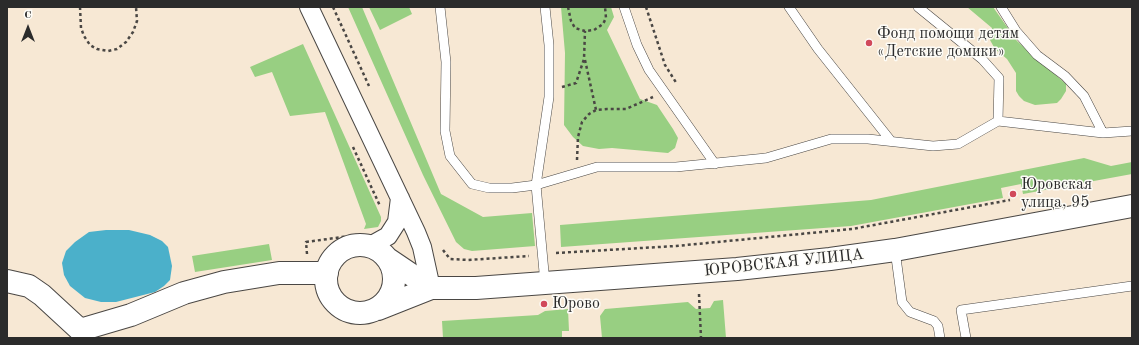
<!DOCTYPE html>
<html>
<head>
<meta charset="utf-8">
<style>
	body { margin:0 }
	#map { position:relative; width:1139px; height:345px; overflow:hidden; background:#f7e8d4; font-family:"Old Standard TT",serif }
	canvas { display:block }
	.frame { position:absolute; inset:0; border:8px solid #2b2b2b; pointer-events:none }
	.north { position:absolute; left:8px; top:8px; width:40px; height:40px; -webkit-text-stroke:3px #fdfcf7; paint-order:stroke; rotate:0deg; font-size:11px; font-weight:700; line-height:16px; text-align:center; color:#2b2b2b }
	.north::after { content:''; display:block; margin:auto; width:14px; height:18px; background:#2b2b2b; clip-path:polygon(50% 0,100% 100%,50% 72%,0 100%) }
</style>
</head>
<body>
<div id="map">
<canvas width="1139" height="345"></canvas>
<div class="frame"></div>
<div class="north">С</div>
</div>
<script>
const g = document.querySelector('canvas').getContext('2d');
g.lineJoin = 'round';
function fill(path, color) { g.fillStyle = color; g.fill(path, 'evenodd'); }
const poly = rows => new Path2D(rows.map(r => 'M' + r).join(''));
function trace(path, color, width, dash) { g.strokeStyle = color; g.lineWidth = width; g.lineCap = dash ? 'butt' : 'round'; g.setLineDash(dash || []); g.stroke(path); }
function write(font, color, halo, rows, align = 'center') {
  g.font = font + ' "Old Standard TT",serif'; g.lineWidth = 3; g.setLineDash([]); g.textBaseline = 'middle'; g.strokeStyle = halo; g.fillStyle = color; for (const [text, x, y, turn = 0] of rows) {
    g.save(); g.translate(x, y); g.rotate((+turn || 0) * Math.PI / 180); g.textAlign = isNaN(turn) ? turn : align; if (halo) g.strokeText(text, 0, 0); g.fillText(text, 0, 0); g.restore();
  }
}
const green = poly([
	[348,7,362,7,441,194,483,217,532,213,535,246,472,251,464,249,456,242,423,175],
	[369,7,409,7,412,14,380,30],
	[561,7,611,7,614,17,607,30,640,99,657,105,673,129,678,138,675,148,668,153,612,148,599,149,583,146,573,137,564,125,565,53],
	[967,7,993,7,1017,41,1066,84,1066,91,1061,99,1057,103,1035,105,1024,101,1019,96,1016,91,1016,73,1007,59,995,49,990,40,992,28],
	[303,44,381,217,381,221,378,227,364,229,366,224,325,112,290,116,272,72,255,77,250,67],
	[1084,158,1111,166,1132,162,1132,174,1023,194,1021,184,1001,188,1003,198,851,226,561,247,560,225,871,200],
	[269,244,272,260,195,272,192,256],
	[723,300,726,338,602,338,600,316,605,309,688,302,696,309,710,308,714,301],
	[568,309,569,331,562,331,562,338,443,338,442,321,538,315,545,311]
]);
const water = poly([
	[106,230,129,230,150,235,162,241,168,247,172,266,170,280,164,286,155,292,116,302,101,302,85,298,70,286,64,275,62,263,66,251,75,242,89,232]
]);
const path = poly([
	[80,7,81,28,84,36,90,45,97,49,108,51,117,49,126,42,133,32,137,21,136,7],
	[333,7,369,86],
	[568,7,571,21,575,28,585,31,594,30,603,24,606,18,605,7],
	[646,7,665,65,677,84],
	[585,60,596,110],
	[562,87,576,83,584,59,585,31],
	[353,147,380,206],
	[577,160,578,137,582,122,589,114,596,110,607,109,626,109,653,97],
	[443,250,450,259,468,260,529,256],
	[556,253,676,246,852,229,1010,200],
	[307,254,306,242,357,235],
	[699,294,701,338]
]);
const lane = poly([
	[440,7,446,62,445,131,450,156,472,184,489,188,512,188,536,185,597,167,676,167,766,158,831,139,868,139,933,146,958,144,998,121,1103,133,1132,131],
	[624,7,637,45,649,70,715,164],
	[789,7,818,49,891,141],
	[918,7,982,59,999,78,998,121],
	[1001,7,1016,31,1037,55,1065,76,1084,96,1103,133],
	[895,250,902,302,910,312,934,321,938,326,940,338],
	[545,283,536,185,549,97,549,45,545,7],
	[966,338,961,310,1132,286]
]);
const street = poly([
	[309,7,416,232,422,247,431,288],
	[370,246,388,236,397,222,400,198]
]);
const secondary = poly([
	'326 279a34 34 0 1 1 68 0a34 34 0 1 1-68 0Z',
	[388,259,431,288],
	[7,281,29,286,42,295,80,330,131,315,184,293,224,282,279,273,327,273],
	[378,309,431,288,476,288,737,269,830,259,895,250,1132,206]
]);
const markers = [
	[869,43,4,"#d1495b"],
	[1013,194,4,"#d1495b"],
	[544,304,4,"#d1495b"]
];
const poiNames = [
	["Фонд помощи детям",877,34],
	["«Детские домики»",877,52],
	["Юровская",1021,185],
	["улица, 95",1021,203],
	["Юрово",552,304]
];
const streetNames = [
	["ЮРОВСКАЯ УЛИЦА",784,263,-6]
];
fill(green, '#98cf82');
fill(water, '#4bb0ca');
trace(lane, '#4a4744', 10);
trace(street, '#4a4744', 20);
trace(secondary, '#4a4744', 24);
trace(path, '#4a4744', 2.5, [3, 3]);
trace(lane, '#fff', 9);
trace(street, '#fff', 18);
trace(secondary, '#fff', 22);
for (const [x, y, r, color] of markers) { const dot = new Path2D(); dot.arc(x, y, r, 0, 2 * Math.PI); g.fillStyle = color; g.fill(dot); trace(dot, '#fdfcf7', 1.5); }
write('16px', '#2b2b2b', '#fdfcf7', poiNames, 'left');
write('16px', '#2b2b2b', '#fdfcf7', streetNames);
</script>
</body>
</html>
